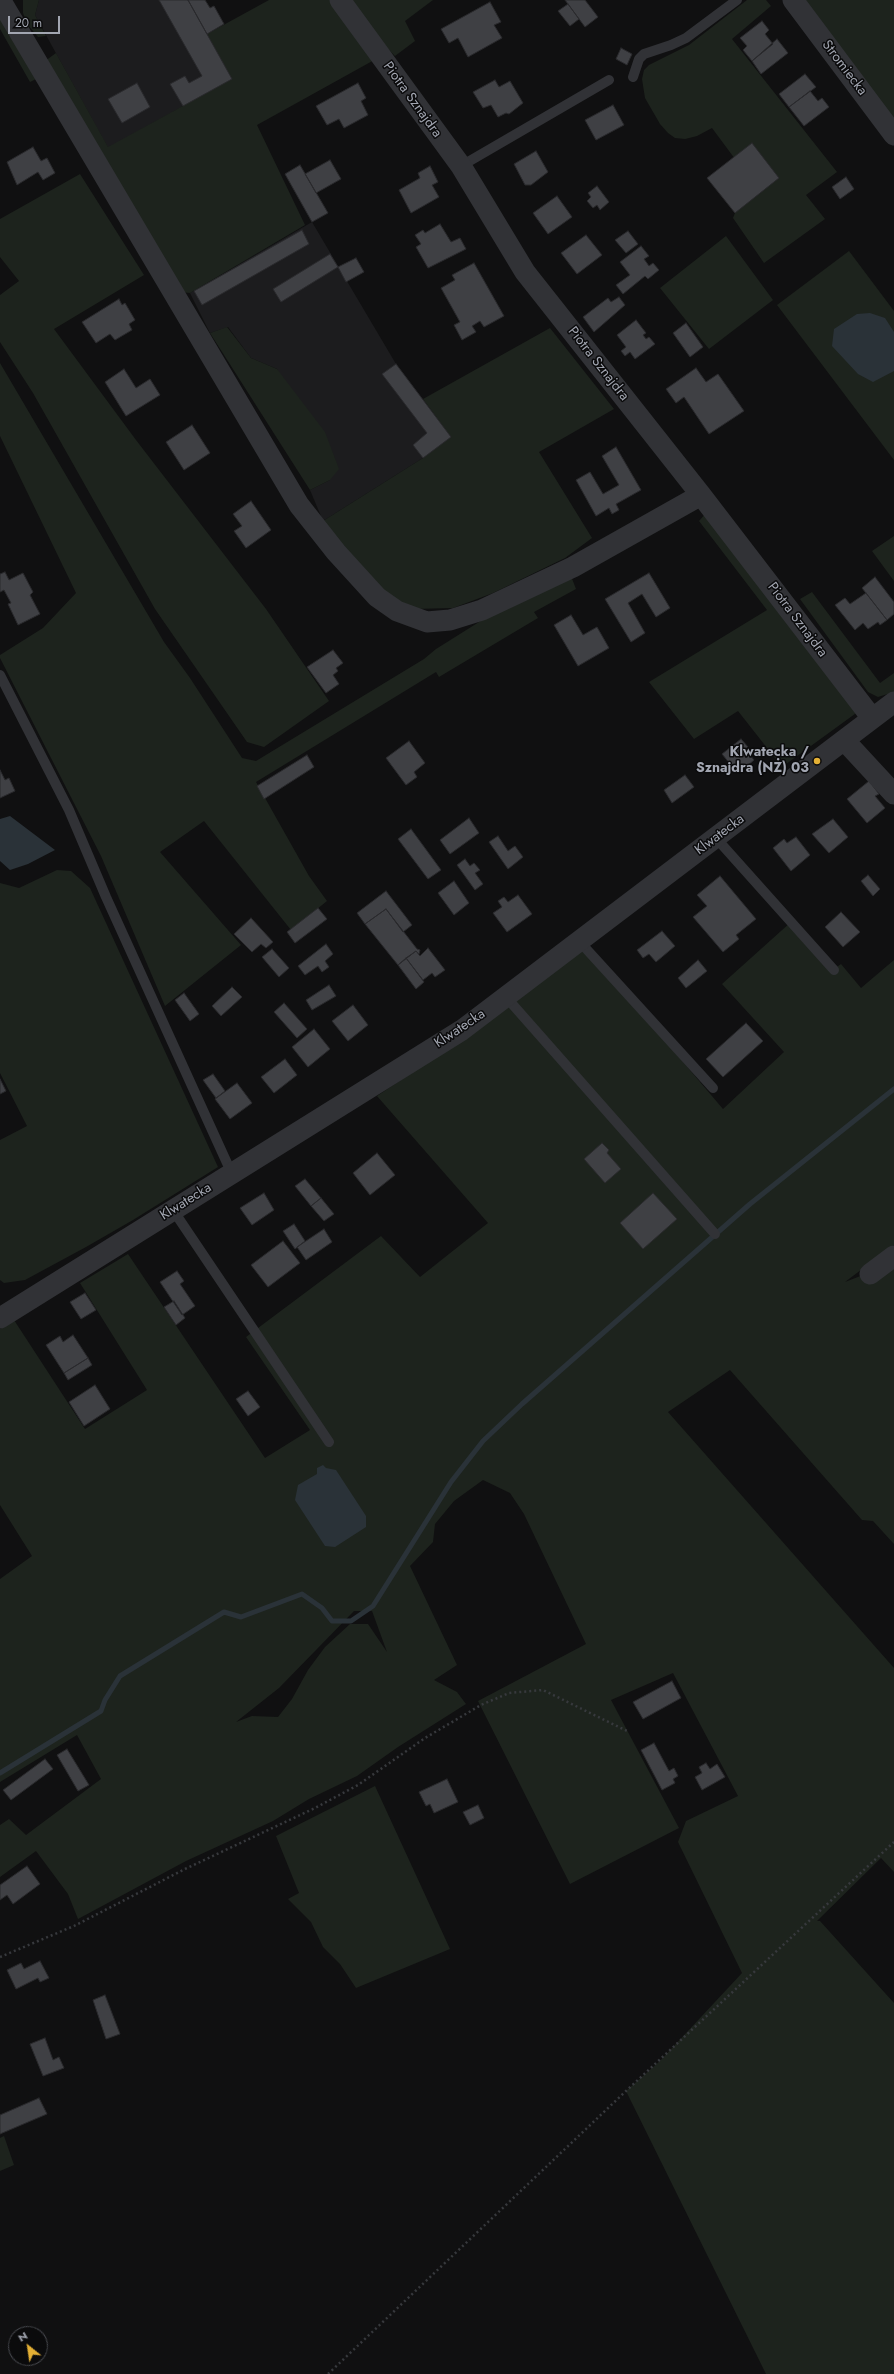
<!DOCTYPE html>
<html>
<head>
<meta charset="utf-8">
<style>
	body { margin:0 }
	#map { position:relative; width:894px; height:2374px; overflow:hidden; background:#101011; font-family:Jost,sans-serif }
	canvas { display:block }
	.north { position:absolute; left:8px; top:2326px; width:40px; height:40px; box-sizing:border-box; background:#0b0b0c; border:1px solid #47494e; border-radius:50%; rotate:330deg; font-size:11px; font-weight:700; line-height:16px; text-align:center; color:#a2a6b1 }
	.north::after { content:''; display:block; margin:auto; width:14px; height:18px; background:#e4b035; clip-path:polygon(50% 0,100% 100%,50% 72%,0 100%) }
	.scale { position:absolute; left:8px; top:16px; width:52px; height:18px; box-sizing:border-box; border:2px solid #a2a6b1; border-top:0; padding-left:5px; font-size:12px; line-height:14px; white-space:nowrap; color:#a2a6b1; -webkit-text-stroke:3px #0b0b0c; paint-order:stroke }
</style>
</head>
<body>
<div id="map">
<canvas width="894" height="2374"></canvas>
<div class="north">N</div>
<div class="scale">20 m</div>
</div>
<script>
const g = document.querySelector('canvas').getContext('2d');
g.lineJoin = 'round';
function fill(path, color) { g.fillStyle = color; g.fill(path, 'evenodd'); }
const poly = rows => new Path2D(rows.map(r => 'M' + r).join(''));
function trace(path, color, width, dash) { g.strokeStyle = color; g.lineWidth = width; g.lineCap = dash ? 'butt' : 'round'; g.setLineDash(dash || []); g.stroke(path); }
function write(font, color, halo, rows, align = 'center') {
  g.font = font + ' Jost,sans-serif'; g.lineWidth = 3; g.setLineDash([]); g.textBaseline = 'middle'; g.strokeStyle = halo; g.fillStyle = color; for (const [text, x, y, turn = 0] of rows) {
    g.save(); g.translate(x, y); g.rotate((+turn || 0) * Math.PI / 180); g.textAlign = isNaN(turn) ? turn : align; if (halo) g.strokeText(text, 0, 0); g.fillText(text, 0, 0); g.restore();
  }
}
const built = poly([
	[39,0,188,0,232,79,108,148,35,15],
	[312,222,396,364,451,437,423,458,323,521,310,490,330,480,277,369,251,358,228,327,210,333,190,293]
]);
const green = poly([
	[23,0,39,0,35,15,46,36,38,37,28,25,23,13],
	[269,0,330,0,376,59,257,125,305,225,190,293,180,292,45,61,56,53,108,147,232,79,207,34],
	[352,0,433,0,405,21,415,41,395,56,383,44],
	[747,0,766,0,771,6,732,39,837,172,806,195,825,219,764,263,733,218,735,213,779,178,752,143,735,159,712,128,697,136,685,139,675,138,668,133,660,124,645,98,642,79,644,70,649,65,689,45],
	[803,0,894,0,894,126],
	[0,19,38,78,30,82,0,29],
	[80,174,144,275,54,329,136,440,266,609,329,701,264,747,247,742,155,609,33,393,0,342,0,295,19,281,0,257,0,219],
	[726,236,773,300,709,349,660,288],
	[849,251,894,311,894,460,777,305],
	[227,327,251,358,277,369,325,432,339,469,330,480,310,490,210,333],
	[550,328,614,409,539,452,592,538,565,558,493,593,453,608,414,609,385,597,323,521,423,458,451,437,423,399],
	[0,363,164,642,190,678,242,758,256,761,424,659,436,649,495,612,571,576,576,589,534,612,538,618,439,677,436,672,256,782,309,876,327,901,291,930,204,821,160,852,241,945,165,1006,101,856,0,658,0,655,43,628,76,593,0,436],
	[706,513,859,711,782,767,738,711,694,739,649,682,767,610,699,521],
	[894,536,894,581,872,551],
	[812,592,880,683,894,673,894,692,878,697,868,692,800,599],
	[57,870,71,871,90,888,218,1167,133,1220,86,1247,25,1280,4,1283,0,1280,0,1140,27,1126,0,1073,0,883,19,888],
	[791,922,834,969,841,964,861,988,894,960,894,1245,845,1282,894,1263,894,1544,873,1521,862,1520,730,1370,668,1412,894,1668,894,1872,881,1858,817,1921,820,1921,894,2003,894,2374,766,2374,626,2091,660,2061,742,1973,678,1842,686,1821,738,1796,673,1673,611,1700,679,1828,570,1884,478,1701,586,1644,524,1514,510,1493,483,1480,454,1501,435,1524,433,1542,410,1566,457,1665,434,1680,457,1692,466,1704,398,1747,357,1776,309,1799,273,1821,186,1861,78,1919,68,1894,36,1851,0,1877,0,1825,9,1819,26,1835,101,1779,77,1735,0,1782,0,1579,32,1556,0,1505,0,1329,14,1320,85,1429,147,1390,80,1283,128,1254,265,1458,310,1430,246,1337,381,1236,420,1277,488,1223,377,1096,455,1044,586,948,723,1109,784,1052,722,984],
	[354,1611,372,1611,387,1652,368,1624,350,1624,325,1647,308,1670,292,1699,278,1717,252,1716,236,1722,279,1688],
	[375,1786,450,1949,356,1988,340,1964,323,1947,311,1922,288,1899,299,1893,276,1836],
	[4,2136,14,2165,0,2171,0,2138]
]);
const water = poly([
	[870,313,885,318,894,332,894,371,873,382,858,374,832,346,834,329,857,314],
	[10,816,55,850,28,864,10,870,0,861,0,819],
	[323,1465,326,1468,336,1470,366,1516,366,1527,335,1547,325,1546,295,1500,298,1485,317,1474,317,1468]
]);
const stream = poly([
	[0,1773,101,1711,105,1700,120,1676,224,1612,241,1617,302,1594,322,1608,332,1621,351,1621,373,1606,451,1482,483,1441,522,1404,750,1204,894,1089]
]);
const building = poly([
	[159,0,188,0,232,79,183,106,170,84,185,76,189,83,202,76,159,0],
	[188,0,205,0,210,8,214,6,224,24,207,34,188,0],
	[565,0,585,0,598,17,585,27,565,0],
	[490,2,501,22,494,25,502,38,468,57,458,38,449,43,441,29,490,2],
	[568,4,579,19,570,26,558,11,568,4],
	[762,21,769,30,765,34,773,44,752,61,743,50,747,46,740,38,762,21],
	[777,39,788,53,761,74,752,61,777,39],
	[621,48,632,54,627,65,616,59,621,48],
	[805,74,816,87,789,107,779,94,805,74],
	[495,80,499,87,510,81,523,103,509,114,506,113,498,117,491,105,483,108,473,92,495,80],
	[137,83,150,107,122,123,108,99,137,83],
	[358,83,366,98,361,101,368,115,344,128,339,119,327,125,316,106,358,83],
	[810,91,818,101,822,98,829,107,804,126,789,107,810,91],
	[613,105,624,125,596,140,585,120,613,105],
	[752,143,779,178,735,213,707,178,752,143],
	[33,147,41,161,47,158,55,173,43,180,38,172,17,185,7,162,33,147],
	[536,151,548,172,531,185,525,185,514,164,536,151],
	[330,160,341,179,316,193,305,174,330,160],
	[300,165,328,213,312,222,285,174,300,165],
	[430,166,438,182,432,185,439,197,411,213,399,190,420,178,418,173,430,166],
	[846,177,854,189,840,199,832,187,846,177],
	[597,186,609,202,600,210,597,205,593,208,587,201,591,197,588,193,597,186],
	[557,196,572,217,548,234,533,213,557,196],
	[440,224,451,242,460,238,466,249,428,268,416,247,421,244,415,235,423,230,425,233,440,224],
	[302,230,309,244,202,305,194,291,302,230],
	[628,231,638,244,626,253,615,240,628,231],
	[586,235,602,255,577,274,561,253,586,235],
	[641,246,649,256,644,259,649,266,653,263,659,270,648,279,645,276,623,294,616,285,630,275,620,262,641,246],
	[330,254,338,267,281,302,273,289,330,254],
	[356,258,364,272,346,282,338,267,356,258],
	[474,263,504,316,484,327,480,321,472,326,476,332,462,340,454,325,460,322,441,288,455,280,452,275,474,263],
	[619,297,625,305,594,332,583,317,608,298,611,302,619,297],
	[119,299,122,305,125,303,135,320,129,324,132,330,115,340,110,334,96,343,82,322,119,299],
	[636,320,646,333,643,335,646,339,649,337,655,344,635,359,630,352,625,356,621,351,626,347,617,335,636,320],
	[686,323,703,347,690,357,673,333,686,323],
	[396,364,451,437,423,458,413,445,427,433,382,374,396,364],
	[696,368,706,382,718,374,744,411,709,434,684,397,676,403,666,389,696,368],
	[124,369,136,388,150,379,160,395,126,416,105,382,124,369],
	[192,425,210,453,184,470,166,442,192,425],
	[616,447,641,490,616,504,619,510,612,514,609,508,596,516,576,480,590,472,603,494,619,485,602,456,616,447],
	[251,501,271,530,246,548,234,531,242,526,233,514,251,501],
	[5,572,9,580,23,573,33,592,30,595,40,614,18,625,8,604,11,603,4,590,0,592,0,574,5,572],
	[649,573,670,608,656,617,642,594,628,603,645,633,631,642,605,599,649,573],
	[875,577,894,602,894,614,887,620,862,588,875,577],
	[866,593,887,620,880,625,878,622,868,629,863,623,855,630,835,605,845,598,850,604,866,593],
	[571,615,583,635,597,627,609,648,578,666,554,625,571,615],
	[333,650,343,663,336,668,338,671,333,675,339,684,326,693,307,667,333,650],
	[741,739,748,747,745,749,754,760,746,767,744,764,735,770,722,754,741,739],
	[409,741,425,763,414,772,417,777,406,785,386,758,409,741],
	[307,755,314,767,264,799,257,786,307,755],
	[0,770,5,780,9,778,15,791,0,798,0,770],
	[685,775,694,787,672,803,664,790,685,775],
	[869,781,879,794,875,796,885,808,867,823,847,799,869,781],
	[469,818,479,833,450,854,440,840,469,818],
	[833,819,848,837,829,853,812,834,833,819],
	[411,829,441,870,428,879,398,839,411,829],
	[498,836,508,851,515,846,523,857,508,869,489,842,498,836],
	[796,837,810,855,791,871,773,848,784,839,787,843,796,837],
	[465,859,470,866,474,863,480,870,475,873,483,884,475,890,457,865,465,859],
	[868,875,880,889,873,896,861,881,868,875],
	[720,876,756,919,736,935,739,939,723,952,693,917,707,906,697,895,720,876],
	[454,881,469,903,454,915,438,893,454,881],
	[386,891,412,925,403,932,386,909,365,924,357,913,386,891],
	[518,895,532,914,507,932,493,913,502,907,498,901,504,897,508,902,518,895],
	[318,908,327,919,295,943,287,932,318,908],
	[386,909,417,949,420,950,419,954,416,951,398,965,365,924,386,909],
	[841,912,860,932,843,947,825,927,841,912],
	[251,918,273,942,266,948,261,944,252,952,234,934,251,918],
	[662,931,675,946,656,962,649,954,643,958,637,950,662,931],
	[326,944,333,954,325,961,329,967,322,972,318,966,305,975,298,966,326,944],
	[428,948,445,970,435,977,432,973,423,980,406,958,416,951,420,956,428,948],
	[272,949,289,968,279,977,262,957,272,949],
	[406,958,424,982,416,989,398,965,406,958],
	[698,960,707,971,686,988,678,978,698,960],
	[329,985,336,996,312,1010,306,1000,329,985],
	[232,987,242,997,221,1016,212,1006,232,987],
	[184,993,199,1014,190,1021,175,1000,184,993],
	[284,1003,307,1029,297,1038,274,1012,284,1003],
	[353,1005,368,1025,348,1041,332,1021,353,1005],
	[746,1023,763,1041,723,1077,706,1059,746,1023],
	[314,1029,330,1049,308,1067,292,1047,314,1029],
	[285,1059,297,1075,274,1093,261,1077,285,1059],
	[213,1074,225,1091,216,1098,203,1080,213,1074],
	[0,1079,6,1091,0,1094,0,1079],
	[237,1083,252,1103,230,1119,215,1099,237,1083],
	[602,1143,609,1150,607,1153,621,1169,605,1183,584,1159,602,1143],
	[377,1153,395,1175,370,1195,353,1173,377,1153],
	[305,1179,321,1198,311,1206,295,1186,305,1179],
	[264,1193,274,1210,252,1225,240,1208,264,1193],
	[653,1193,677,1219,643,1249,620,1223,653,1193],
	[321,1198,334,1214,324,1221,311,1206,321,1198],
	[294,1224,305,1241,295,1249,283,1231,294,1224],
	[324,1229,332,1242,306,1260,297,1247,324,1229],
	[283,1241,300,1263,268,1287,251,1265,283,1241],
	[177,1271,184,1281,180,1284,195,1306,182,1315,160,1282,177,1271],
	[85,1293,96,1310,81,1319,70,1302,85,1293],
	[174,1301,185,1318,176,1325,164,1307,174,1301],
	[73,1335,88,1358,64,1373,46,1345,60,1336,63,1342,73,1335],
	[88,1358,92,1365,68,1380,64,1373,88,1358],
	[95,1385,110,1409,84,1426,69,1402,95,1385],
	[248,1391,260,1407,248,1416,236,1399,248,1391],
	[672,1681,681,1698,643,1719,633,1702,672,1681],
	[654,1743,669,1771,674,1768,678,1776,673,1779,675,1783,662,1790,641,1750,654,1743],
	[67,1749,89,1785,78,1791,57,1755,67,1749],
	[45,1759,53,1769,11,1800,3,1790,45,1759],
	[706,1763,710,1769,717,1764,725,1777,702,1790,695,1777,702,1773,699,1767,706,1763],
	[447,1779,458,1802,434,1813,430,1804,426,1806,419,1792,447,1779],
	[478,1805,484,1818,470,1825,463,1812,478,1805],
	[27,1866,40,1884,13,1904,7,1895,0,1900,0,1885,27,1866],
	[40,1961,49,1978,40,1982,38,1978,16,1989,7,1970,21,1963,24,1969,40,1961],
	[105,1995,120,2034,106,2039,93,2000,105,1995],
	[45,2038,53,2060,59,2057,64,2068,43,2076,30,2044,45,2038],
	[39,2098,47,2114,0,2134,0,2115,39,2098]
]);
const path = poly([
	[0,1957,74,1926,185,1869,315,1808,358,1785,425,1738,481,1705,509,1693,543,1690,627,1731],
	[328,2374,626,2091,894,1842]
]);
const lane = poly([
	[633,77,639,59,644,54,671,45,686,38,737,0],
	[461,166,609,80],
	[0,675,69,810,106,897,232,1174],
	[716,838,834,970],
	[580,942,713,1088],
	[506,997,715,1234],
	[173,1210,329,1442]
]);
const street = poly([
	[340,0,461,166,525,272,701,495,872,718],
	[793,0,894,135],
	[1,1,299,505,336,552,377,597,397,611,427,622,450,620,482,610,573,567,701,495],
	[844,740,894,794],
	[870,1274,894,1256],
	[0,1318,462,1030,894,702]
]);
const markers = [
	[817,761,4,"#e4b035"]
];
const streetNames = [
	["Stromiecka",844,68,53],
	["Piotra Sznajdra",412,100,54],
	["Piotra Sznajdra",598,364,52],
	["Piotra Sznajdra",797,620,53],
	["Klwatecka",720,835,-37],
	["Klwatecka",460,1029,-34],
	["Klwatecka",186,1202,-32]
];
const poiNames = [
	["Klwatecka /",809,753],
	["Sznajdra (NŻ) 03",809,769]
];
fill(built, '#1c1c1e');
fill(green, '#1d231d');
fill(water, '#2a3238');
trace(stream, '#2a3238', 5);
fill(building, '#3f4044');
trace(building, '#2a2a2d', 1);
trace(path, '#37393d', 2.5, [2, 3]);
trace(lane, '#313236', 10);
trace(street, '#313236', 21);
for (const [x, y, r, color] of markers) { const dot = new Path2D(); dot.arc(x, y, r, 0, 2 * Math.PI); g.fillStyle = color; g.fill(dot); trace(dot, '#0b0b0c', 1.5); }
write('14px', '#a2a6b1', '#0b0b0c', streetNames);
write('bold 14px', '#a2a6b1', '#0b0b0c', poiNames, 'right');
</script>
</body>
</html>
